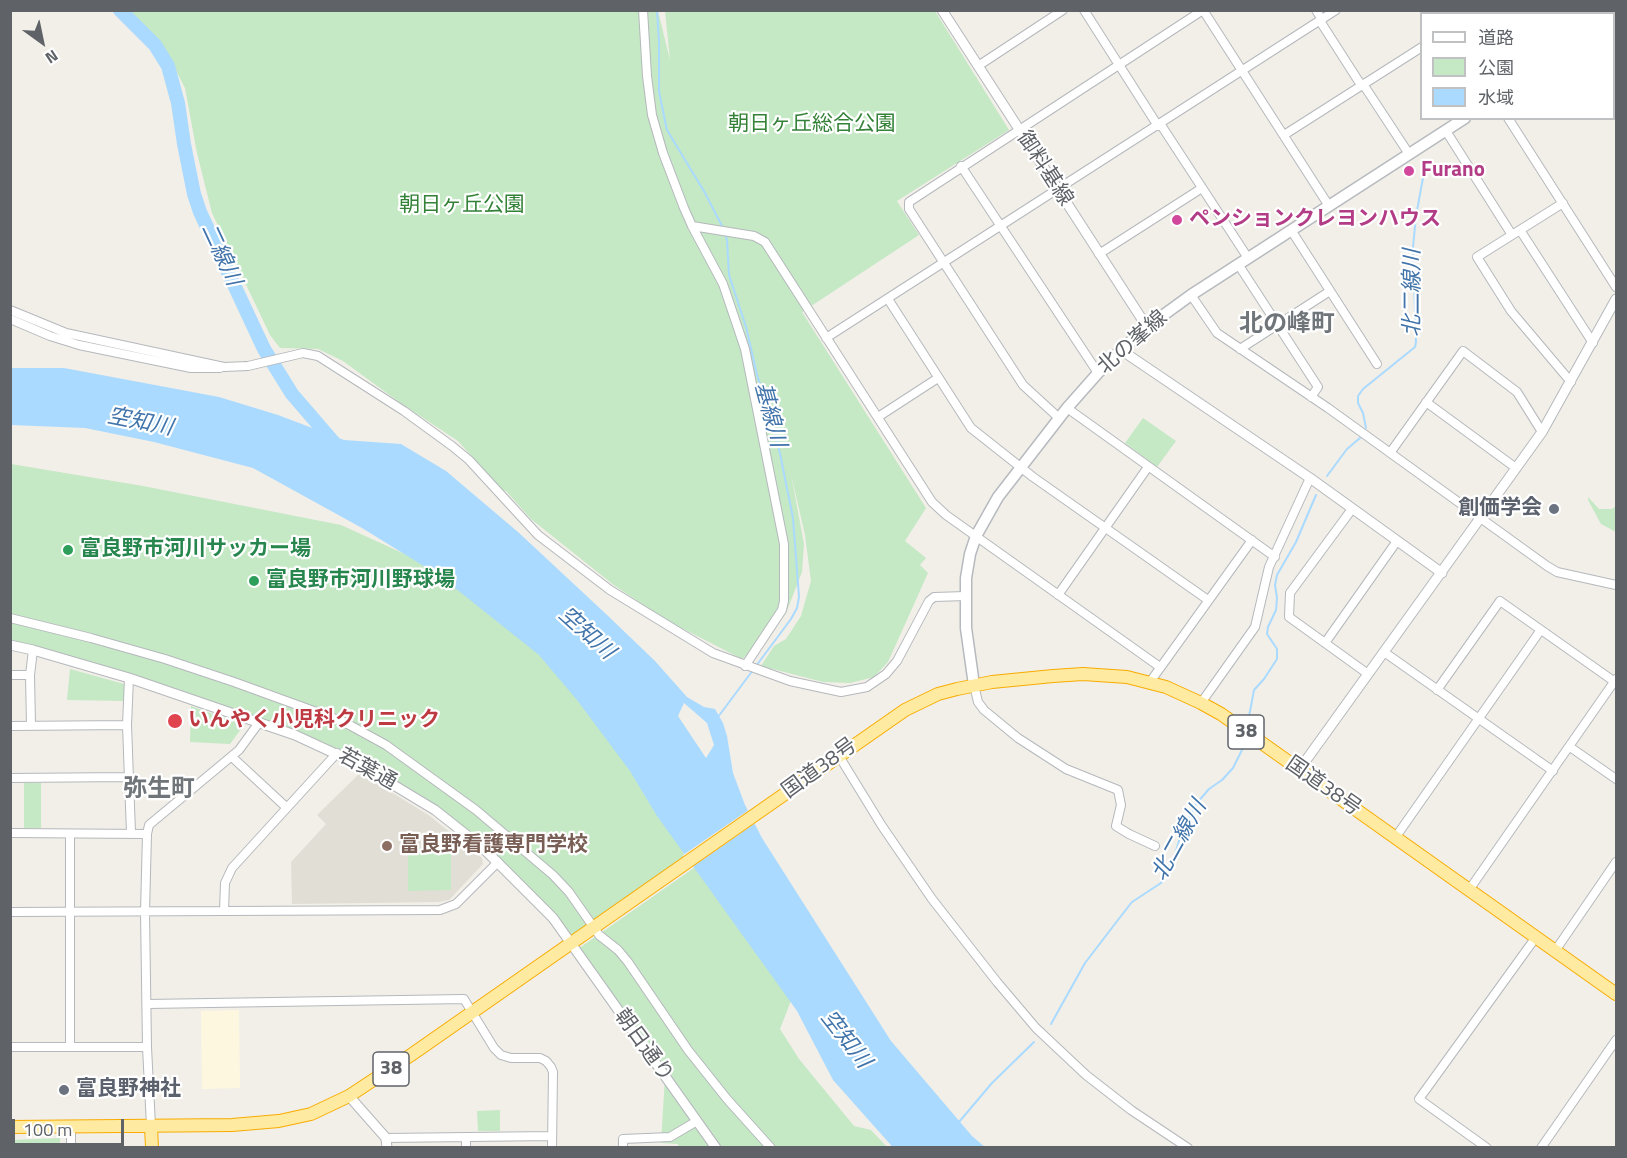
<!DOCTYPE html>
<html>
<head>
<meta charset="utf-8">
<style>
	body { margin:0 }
	#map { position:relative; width:1627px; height:1158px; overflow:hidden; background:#f1efe8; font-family:"Titillium Web","Noto Sans JP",sans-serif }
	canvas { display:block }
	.frame { position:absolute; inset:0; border:12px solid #5f6368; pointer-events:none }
	.legend { position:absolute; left:1420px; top:12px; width:195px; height:108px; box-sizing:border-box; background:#fff; border:2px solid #bfc1c3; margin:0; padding:8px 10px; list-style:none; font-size:18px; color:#5f6368 }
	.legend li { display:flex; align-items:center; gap:12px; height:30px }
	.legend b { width:30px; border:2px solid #bfc1c3 }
	.north { position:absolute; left:12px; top:12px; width:60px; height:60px; -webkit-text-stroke:4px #fff; paint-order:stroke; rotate:147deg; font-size:16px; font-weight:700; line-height:24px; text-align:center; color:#5f6368 }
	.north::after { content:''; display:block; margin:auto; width:21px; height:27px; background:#5f6368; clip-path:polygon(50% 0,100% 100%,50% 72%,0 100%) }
	.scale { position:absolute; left:12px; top:1119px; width:112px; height:27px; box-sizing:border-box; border:3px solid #5f6368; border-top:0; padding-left:8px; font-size:18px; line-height:21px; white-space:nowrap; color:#5f6368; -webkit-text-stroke:4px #fff; paint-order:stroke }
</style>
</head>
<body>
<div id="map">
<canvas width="1627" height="1158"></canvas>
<div class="frame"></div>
<ul class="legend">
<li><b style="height:8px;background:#fff"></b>道路</li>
<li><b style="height:16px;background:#c5e8c5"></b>公園</li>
<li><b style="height:16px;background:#aadaff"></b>水域</li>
</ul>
<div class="north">N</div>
<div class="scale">100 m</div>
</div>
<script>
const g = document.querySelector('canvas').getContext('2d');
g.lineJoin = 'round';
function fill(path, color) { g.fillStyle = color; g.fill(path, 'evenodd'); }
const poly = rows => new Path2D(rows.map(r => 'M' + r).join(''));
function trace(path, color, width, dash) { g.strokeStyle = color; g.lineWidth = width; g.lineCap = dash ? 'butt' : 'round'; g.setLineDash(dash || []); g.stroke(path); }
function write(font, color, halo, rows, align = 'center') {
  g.font = font + ' "Titillium Web","Noto Sans JP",sans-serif'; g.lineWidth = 4.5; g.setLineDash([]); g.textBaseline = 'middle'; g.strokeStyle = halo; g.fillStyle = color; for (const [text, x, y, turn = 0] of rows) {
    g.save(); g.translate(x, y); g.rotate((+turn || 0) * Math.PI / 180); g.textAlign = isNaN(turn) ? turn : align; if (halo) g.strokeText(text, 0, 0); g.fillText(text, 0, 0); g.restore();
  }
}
const commercial = poly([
	[239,1010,240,1088,202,1089,201,1011]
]);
const education = poly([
	[360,773,430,816,482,858,483,864,449,900,438,902,292,904,291,862,326,824,317,815]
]);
const green = poly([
	[125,11,658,11,670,60,665,11,935,11,1009,130,897,201,919,235,802,312,926,508,905,541,926,558,920,565,928,573,888,662,874,677,850,683,823,682,761,666,774,646,786,639,801,616,811,581,805,535,791,474,804,544,802,572,786,613,772,633,742,659,668,621,615,586,531,519,506,491,502,490,458,441,399,402,343,361,318,349,280,348,270,335,212,213,197,153,185,88,169,57,156,40],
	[1143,418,1176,441,1157,467,1125,443],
	[11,464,143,486,341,525,444,572,565,673,693,852,567,938,553,918,435,810,295,735,11,645],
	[1588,497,1599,509,1612,509,1616,506,1616,532,1601,524,1588,500],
	[70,669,124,684,124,701,67,700],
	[191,706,244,725,230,744,190,742],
	[24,783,41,783,41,828,24,828],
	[408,848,451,848,451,890,408,891],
	[701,863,792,998,780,1029,799,1059,854,1126,871,1130,887,1147,678,1148,678,1144,661,1143,665,1076,575,951],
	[500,1110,500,1131,478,1131,477,1111],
	[60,1138,60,1147,11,1147,11,1140]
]);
const water = poly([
	[11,368,64,368,219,397,278,415,344,440,401,444,446,471,518,532,606,614,655,661,687,697,704,707,715,709,723,723,727,736,733,773,745,805,762,838,891,1041,972,1136,985,1147,893,1148,890,1144,833,1080,797,1011,657,816,630,771,577,700,539,655,440,576,362,528,253,468,154,442,85,428,11,425],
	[684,703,707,723,714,745,706,758,678,716]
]);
const pier = poly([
	[750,809,757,822,691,868,683,855]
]);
const stream = poly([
	[657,10,659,42,659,92,667,130,705,193,723,228],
	[1492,14,1494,10],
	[1366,428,1363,413,1358,403,1358,396,1363,389,1415,347,1416,342,1413,247,1416,216,1425,167],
	[1327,476,1347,449,1360,438],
	[718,717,791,619,797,608,799,597,793,518,776,434,757,375,746,327,729,275,727,240,725,234],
	[1248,722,1254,690,1264,679,1277,659,1277,649,1267,634,1268,627,1276,610,1277,598,1275,585,1277,575,1296,542,1316,495],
	[1051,1024,1085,963,1121,916,1132,902,1161,883,1173,861,1182,831,1196,804,1209,789,1222,780,1233,768,1245,744],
	[959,1122,992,1083,1034,1042]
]);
const river = poly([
	[120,10,155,45,168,66,178,103,184,144,194,194,200,212,264,349,292,394,336,445]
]);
const minor = poly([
	[643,10,647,76,652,115,663,153,684,208,692,226,723,284,745,349,784,544,784,601,782,610,745,666],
	[1084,10,1158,126],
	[1203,10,1329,206],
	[1316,10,1322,20],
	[1441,10,1443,14],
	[1535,10,1537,14],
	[1612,10,1616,18],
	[1320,21,1361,85],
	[978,66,1063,10],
	[1363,84,1409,154],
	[1508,118,1616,287],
	[1161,125,1248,258],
	[1446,131,1512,235],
	[1284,135,1422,47],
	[961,166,1098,373],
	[1563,203,1477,257,1511,311,1571,382],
	[692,226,754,236,765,242,932,502,946,515,1160,667],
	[1291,230,1377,364],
	[1520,230,1593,343],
	[1099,254,1202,188],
	[1238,264,1318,387,1311,397],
	[1191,295,1217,333,1328,408,1547,566,1557,572,1616,585],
	[888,299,971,428,1033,477,1208,600],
	[10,310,66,333,224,367,248,366,303,353,318,356,404,411,452,446,469,460,538,535,610,590,713,653,790,681,841,692,867,687,886,674,897,661,929,601,934,597,966,596],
	[10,319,50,336,79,345,191,368,220,368],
	[826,338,1336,10],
	[1240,349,1330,291],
	[1426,402,1516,468],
	[1067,408,1275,557],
	[878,417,938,378],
	[1059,418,1023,385,909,209,909,202,1203,10],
	[1390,453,1463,351,1517,392,1542,432],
	[1352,509,1290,593,1289,617,1368,674],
	[1058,595,1148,467],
	[10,618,91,638,165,659,234,682,344,722,386,745,476,810,553,875,569,892,599,935,618,950,628,962,688,1050,727,1099,771,1148],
	[1325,643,1397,541],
	[1384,652,1553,771],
	[10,675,30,675],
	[129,678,127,725,131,833],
	[1150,682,1252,540],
	[974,685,978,702,984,710,1018,738,1066,769,1118,790,1121,805,1116,826,1129,834,1155,846],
	[1437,690,1500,601,1615,682],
	[1201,703,1255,627,1269,567,1310,478],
	[10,726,127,725],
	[31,726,30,675,33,650],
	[1570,747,1616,779],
	[839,756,882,826,932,899,997,982,1036,1028,1086,1075,1131,1110,1188,1148],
	[232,757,286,807],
	[10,778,129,777],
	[10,833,147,834],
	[70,834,70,1047],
	[1395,838,1540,631],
	[1469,890,1616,679],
	[224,911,225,883,232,868,337,753],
	[10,912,440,910,456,904,498,862],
	[1555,951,1616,862],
	[147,1004,464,999,494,1048,501,1055,511,1058,540,1058,546,1061,551,1067,553,1072,552,1148],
	[10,1047,147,1047],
	[151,1126,147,1047,145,912,147,834,149,825,239,750,258,724],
	[466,1137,466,1148],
	[386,1138,552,1136],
	[71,1148,71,1127],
	[623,1148,623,1139,670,1137,697,1121],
	[1487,1148,1419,1099,1536,937],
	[1541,1148,1616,1040]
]);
const tertiary = poly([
	[942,10,1147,327],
	[1121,350,1310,478,1442,573],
	[10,645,33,650,129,678,295,735,362,766,435,810,483,848,553,918,716,1148],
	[1299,770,1542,432,1616,299],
	[349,1096,386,1138,387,1148]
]);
const secondary = poly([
	[1614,23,1616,21],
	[974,685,966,628,966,578,970,554,976,536,998,497,1067,408,1098,373,1121,350,1147,327,1191,295,1465,118]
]);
const trunk = poly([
	[151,1126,152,1148],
	[10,1127,232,1125,279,1121,311,1114,349,1096,411,1055,905,710,938,694,957,689,992,682,1053,676,1083,674,1127,677,1166,687,1201,703,1221,714,1616,994]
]);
const markers = [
	[1409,171,6,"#d1479c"],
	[1177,220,6,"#d1479c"],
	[1554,509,6,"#6b7280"],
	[68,550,6,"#2e9e5b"],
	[254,581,6,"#2e9e5b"],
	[175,721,8,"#e0444e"],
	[387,846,6,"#8d6e63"],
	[64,1090,6,"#6b7280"]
];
const shields = [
	[1246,732,36],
	[391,1069,36]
];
const shieldNames = [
	["38",1246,732],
	["38",391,1069]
];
const parkNames = [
	["朝日ヶ丘総合公園",812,125],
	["朝日ヶ丘公園",462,206]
];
const streetNames = [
	["御料基線",1044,169,57],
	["北の峯線",1133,343,-41],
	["国道38号",820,769,-36],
	["若葉通",367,770,29],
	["国道38号",1323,787,35],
	["朝日通り",643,1046,54]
];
const hotelNames = [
	["Furano",1421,171],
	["ペンションクレヨンハウス",1189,220]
];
const worshipNames = [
	["創価学会",1542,509],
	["富良野神社",76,1090,"left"]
];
const leisureNames = [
	["富良野市河川サッカー場",80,550],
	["富良野市河川野球場",266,581]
];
const healthNames = [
	["いんやく小児科クリニック",188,721]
];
const educationNames = [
	["富良野看護専門学校",399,846]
];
const waterNames = [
	["二線川",220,255,65],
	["北二線川",1414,293,-90],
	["基線川",769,415,75],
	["空知川",140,423,11],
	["空知川",586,634,42],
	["北二線川",1180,841,-61],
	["空知川",845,1040,52]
];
const quarterNames = [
	["北の峰町",1287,325],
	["弥生町",159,790]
];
fill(commercial, '#fef7e0');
fill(education, '#e1ded6');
fill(green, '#c5e8c5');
fill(water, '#aadaff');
fill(pier, '#f1efe8');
trace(stream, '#aadaff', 2);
trace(river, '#aadaff', 14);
trace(minor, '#b5b8bc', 10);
trace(tertiary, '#b5b8bc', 11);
trace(secondary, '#b6babf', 13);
trace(trunk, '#f9ab00', 14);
trace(minor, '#fff', 8);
trace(tertiary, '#fff', 9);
trace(secondary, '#fff', 10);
trace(trunk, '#feeaa1', 12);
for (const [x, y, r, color] of markers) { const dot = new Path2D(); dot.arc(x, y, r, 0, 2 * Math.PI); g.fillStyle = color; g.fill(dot); trace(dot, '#fff', 2); }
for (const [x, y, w] of shields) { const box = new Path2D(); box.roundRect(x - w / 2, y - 17, w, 34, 4.5); g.fillStyle = '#fff'; g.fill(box); trace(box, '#5f6368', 1.5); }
write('bold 20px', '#5f6368', null, shieldNames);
write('21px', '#348238', '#fff', parkNames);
write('21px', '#5f6368', '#fff', streetNames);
write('bold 21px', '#b23c85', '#fff', hotelNames, 'left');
write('bold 21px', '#5b616d', '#fff', worshipNames, 'right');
write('bold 21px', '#27864d', '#fff', leisureNames, 'left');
write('bold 21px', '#be3a42', '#fff', healthNames, 'left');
write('bold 21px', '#785e54', '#fff', educationNames, 'left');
write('italic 22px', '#4174aa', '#fff', waterNames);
write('bold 24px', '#70757a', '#fff', quarterNames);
</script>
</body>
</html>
